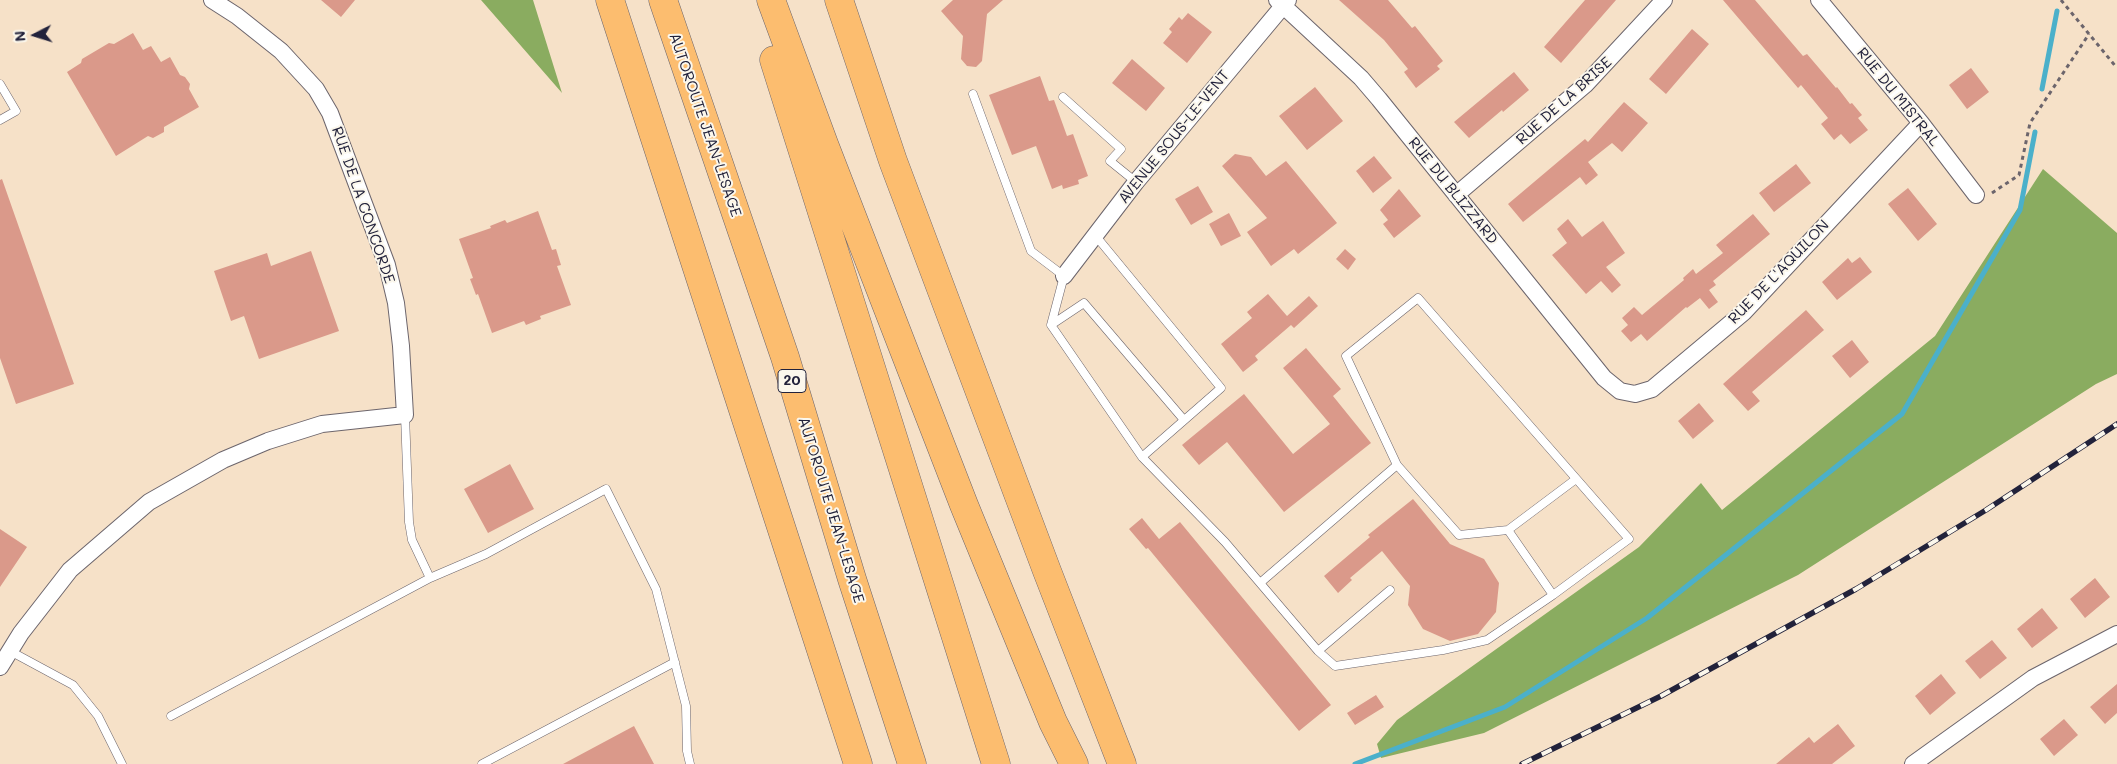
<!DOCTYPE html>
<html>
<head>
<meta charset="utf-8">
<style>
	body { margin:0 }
	#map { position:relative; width:2117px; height:764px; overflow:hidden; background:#f6e1c8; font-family:Mali,sans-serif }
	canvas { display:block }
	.north { position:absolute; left:10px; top:10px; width:50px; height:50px; -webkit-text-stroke:4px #fbf7ec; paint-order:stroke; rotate:265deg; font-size:14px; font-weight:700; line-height:20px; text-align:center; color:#22223b }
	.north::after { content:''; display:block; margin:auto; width:18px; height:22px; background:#22223b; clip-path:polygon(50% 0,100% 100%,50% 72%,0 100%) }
</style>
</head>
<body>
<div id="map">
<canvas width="2117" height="764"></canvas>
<div class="north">N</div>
</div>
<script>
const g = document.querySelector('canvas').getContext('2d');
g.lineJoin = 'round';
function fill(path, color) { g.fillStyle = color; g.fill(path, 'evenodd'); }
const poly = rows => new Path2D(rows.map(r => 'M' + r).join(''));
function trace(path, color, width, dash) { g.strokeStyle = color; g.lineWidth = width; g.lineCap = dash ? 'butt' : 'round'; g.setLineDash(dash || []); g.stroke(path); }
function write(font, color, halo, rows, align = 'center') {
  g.font = font + ' Mali,sans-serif'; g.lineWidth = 4; g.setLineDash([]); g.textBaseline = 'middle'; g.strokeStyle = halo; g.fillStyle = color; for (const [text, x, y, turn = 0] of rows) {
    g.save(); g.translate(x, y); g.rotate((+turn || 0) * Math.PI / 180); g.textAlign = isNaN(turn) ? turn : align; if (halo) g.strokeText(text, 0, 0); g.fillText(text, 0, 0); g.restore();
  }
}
const forest = poly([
	[481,0,533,0,562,93],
	[2043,169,2117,233,2117,374,2096,384,1798,575,1484,733,1381,758,1377,744,1397,720,1639,547,1701,483,1722,510,1935,336]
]);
const stream = poly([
	[2042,89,2057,11],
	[1355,764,1505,707,1647,618,1902,414,2020,210,2035,132]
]);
const building = poly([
	[321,0,355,0,341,17],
	[953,0,1003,0,987,14,982,61,976,67,967,66,961,59,963,36,941,11],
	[1339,0,1388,0,1412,28,1415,26,1443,61,1437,66,1440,69,1416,88,1404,72,1408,69,1384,40],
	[1585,0,1616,0,1561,63,1544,47],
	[1723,0,1755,0,1803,56,1807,54,1836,88,1837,87,1850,104,1852,103,1862,115,1858,118,1868,130,1850,144,1841,134,1834,140,1821,124,1828,118,1801,85,1798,88],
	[1188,13,1212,32,1187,63,1163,43,1172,32,1169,29,1179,17,1182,20],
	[1692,29,1709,44,1666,94,1649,79],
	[133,33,143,50,151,46,161,62,170,57,180,75,185,77,190,84,189,89,199,107,164,127,164,132,153,138,148,136,116,156,67,72,81,63,82,59,109,43,114,44],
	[1132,59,1165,88,1146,111,1112,83],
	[1971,68,1989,92,1967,109,1949,85],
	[1514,72,1529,90,1503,112,1502,110,1469,138,1454,122],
	[1040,76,1049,101,1054,100,1067,136,1073,134,1088,176,1078,180,1079,184,1063,189,1062,185,1052,189,1036,146,1012,155,989,95],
	[1315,87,1343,121,1307,150,1279,116],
	[1624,102,1648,123,1622,152,1612,143,1588,162,1598,175,1586,185,1580,177,1523,222,1508,204,1585,139,1588,142],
	[1235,154,1251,157,1266,176,1286,161,1337,223,1298,254,1294,249,1271,266,1247,232,1267,218,1222,166],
	[1374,156,1392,178,1373,193,1356,171],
	[1796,164,1811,183,1774,212,1759,193],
	[2,179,74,384,16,404,0,358,0,180],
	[1198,186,1213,212,1191,225,1175,199],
	[1908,188,1937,224,1918,241,1888,204],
	[1399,189,1421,216,1394,238,1383,224,1388,220,1380,210],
	[538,211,552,250,556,249,561,265,557,266,571,305,540,316,541,319,526,325,524,321,492,333,478,294,476,295,470,279,473,278,459,239,491,228,490,226,505,220,507,223],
	[1229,213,1241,236,1221,246,1209,224],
	[1753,214,1770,234,1713,281,1716,285,1709,290,1718,302,1709,309,1700,298,1687,308,1686,307,1647,341,1641,334,1631,342,1621,331,1628,325,1622,318,1634,307,1642,315,1684,280,1683,278,1693,269,1696,274,1723,253,1716,245],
	[1568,219,1582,237,1603,221,1625,253,1606,267,1621,285,1612,293,1601,281,1586,294,1552,255,1567,243,1557,229],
	[1345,249,1356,259,1348,270,1336,259],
	[311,251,339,331,259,359,244,316,231,321,214,271,267,253,271,266],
	[1860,257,1872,272,1837,300,1822,282,1848,258,1852,263],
	[1268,294,1287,316,1309,296,1318,306,1294,328,1291,325,1255,356,1258,360,1243,372,1221,344,1252,318,1247,312],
	[1806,310,1824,330,1752,392,1760,401,1748,411,1723,384],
	[1852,340,1869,362,1850,378,1832,356],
	[1306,348,1341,389,1333,396,1371,443,1284,512,1227,442,1199,465,1182,445,1244,394,1293,454,1330,424,1283,368],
	[1699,403,1714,421,1693,439,1678,421],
	[510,464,534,509,488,533,464,489],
	[1413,499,1450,544,1484,559,1499,583,1496,612,1478,634,1450,641,1423,629,1408,605,1410,586,1382,551,1350,578,1352,580,1338,593,1324,576,1370,537,1368,535],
	[1142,518,1159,539,1180,522,1331,705,1299,731,1148,548,1146,549,1129,529],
	[0,529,27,547,0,587],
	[2095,578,2110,597,2085,618,2070,599],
	[2042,608,2058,628,2032,648,2017,629],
	[1992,640,2007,658,1980,679,1965,661],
	[1941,674,1956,693,1930,715,1915,696],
	[2117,684,2117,713,2105,724,2090,707],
	[1376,695,1384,707,1355,725,1347,713],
	[2064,719,2078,735,2054,756,2040,739],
	[1838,724,1855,746,1832,764,1776,764,1809,737,1814,743],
	[634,726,654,764,563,764]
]);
const path = poly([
	[2061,0,2117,68],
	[1992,193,2019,175,2030,123,2089,34]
]);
const lane = poly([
	[0,84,16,111,0,120],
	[973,94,1031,251,1064,276,1051,325,1142,457,1225,542,1318,651,1390,590],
	[1063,97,1121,149,1110,161,1136,182],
	[1095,235,1221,388,1142,457],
	[1051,325,1084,303,1184,420],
	[405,415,409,522,412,540,430,578],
	[1397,465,1459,535,1508,530,1576,479],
	[1260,583,1397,465,1346,356,1418,298,1629,539,1553,595],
	[10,651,73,685,98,716,122,764],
	[1318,651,1335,666,1443,650,1487,640,1553,595,1508,530],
	[171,716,430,578,486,554,606,489,656,589,686,706,687,751,690,764],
	[482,764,675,662]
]);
const street = poly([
	[1277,0,1361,78,1379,99,1604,378,1620,391,1635,394,1652,389,1744,312,1921,123],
	[1819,0,1921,123,1976,195],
	[1456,195,1585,85,1664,0],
	[1064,276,1136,182,1288,0],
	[0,667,21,633,70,570,149,502,223,460,268,441,322,424,405,415,401,346,396,303,387,265,330,113,316,89,281,51,237,16,212,0],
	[1913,764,2033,678,2117,634]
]);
const highway = poly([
	[610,0,858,764],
	[663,0,785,357,852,579,912,764],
	[771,0,824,144,964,505,1053,722,1074,764],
	[839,0,893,161,1047,571,1122,764],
	[774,60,996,764]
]);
const rail = poly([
	[1522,764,1661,696,1856,589,1986,510,2117,424]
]);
const shields = [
	[792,381,28]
];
const shieldNames = [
	["20",792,381]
];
const streetNames = [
	["RUE DU MISTRAL",1898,97,51],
	["RUE DE LA BRISE",1564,101,-42],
	["AUTOROUTE JEAN-LESAGE",705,125,71],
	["AVENUE SOUS-LE-VENT",1174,137,-51],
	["RUE DU BLIZZARD",1453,191,51],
	["RUE DE LA CONCORDE",363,205,71],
	["RUE DE L'AQUILON",1779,272,-46],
	["AUTOROUTE JEAN-LESAGE",831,510,73]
];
fill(forest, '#8aac60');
trace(stream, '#4bb0ca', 5);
fill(building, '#da998a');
trace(lane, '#6c656c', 9);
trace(street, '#6c656c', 18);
trace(highway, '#6c656c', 29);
trace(path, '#6c656c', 3, [4, 4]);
trace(lane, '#fff', 8);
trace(street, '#fff', 16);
trace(highway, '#fcbd6f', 28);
trace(rail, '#22223b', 5.5);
trace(rail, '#fbf7ec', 4, [11]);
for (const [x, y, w] of shields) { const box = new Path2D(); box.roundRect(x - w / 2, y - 11.5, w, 23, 4); g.fillStyle = '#fbf7ec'; g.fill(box); trace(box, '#22223b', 1); }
write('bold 14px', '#22223b', null, shieldNames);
write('15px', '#22223b', '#fbf7ec', streetNames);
</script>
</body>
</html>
